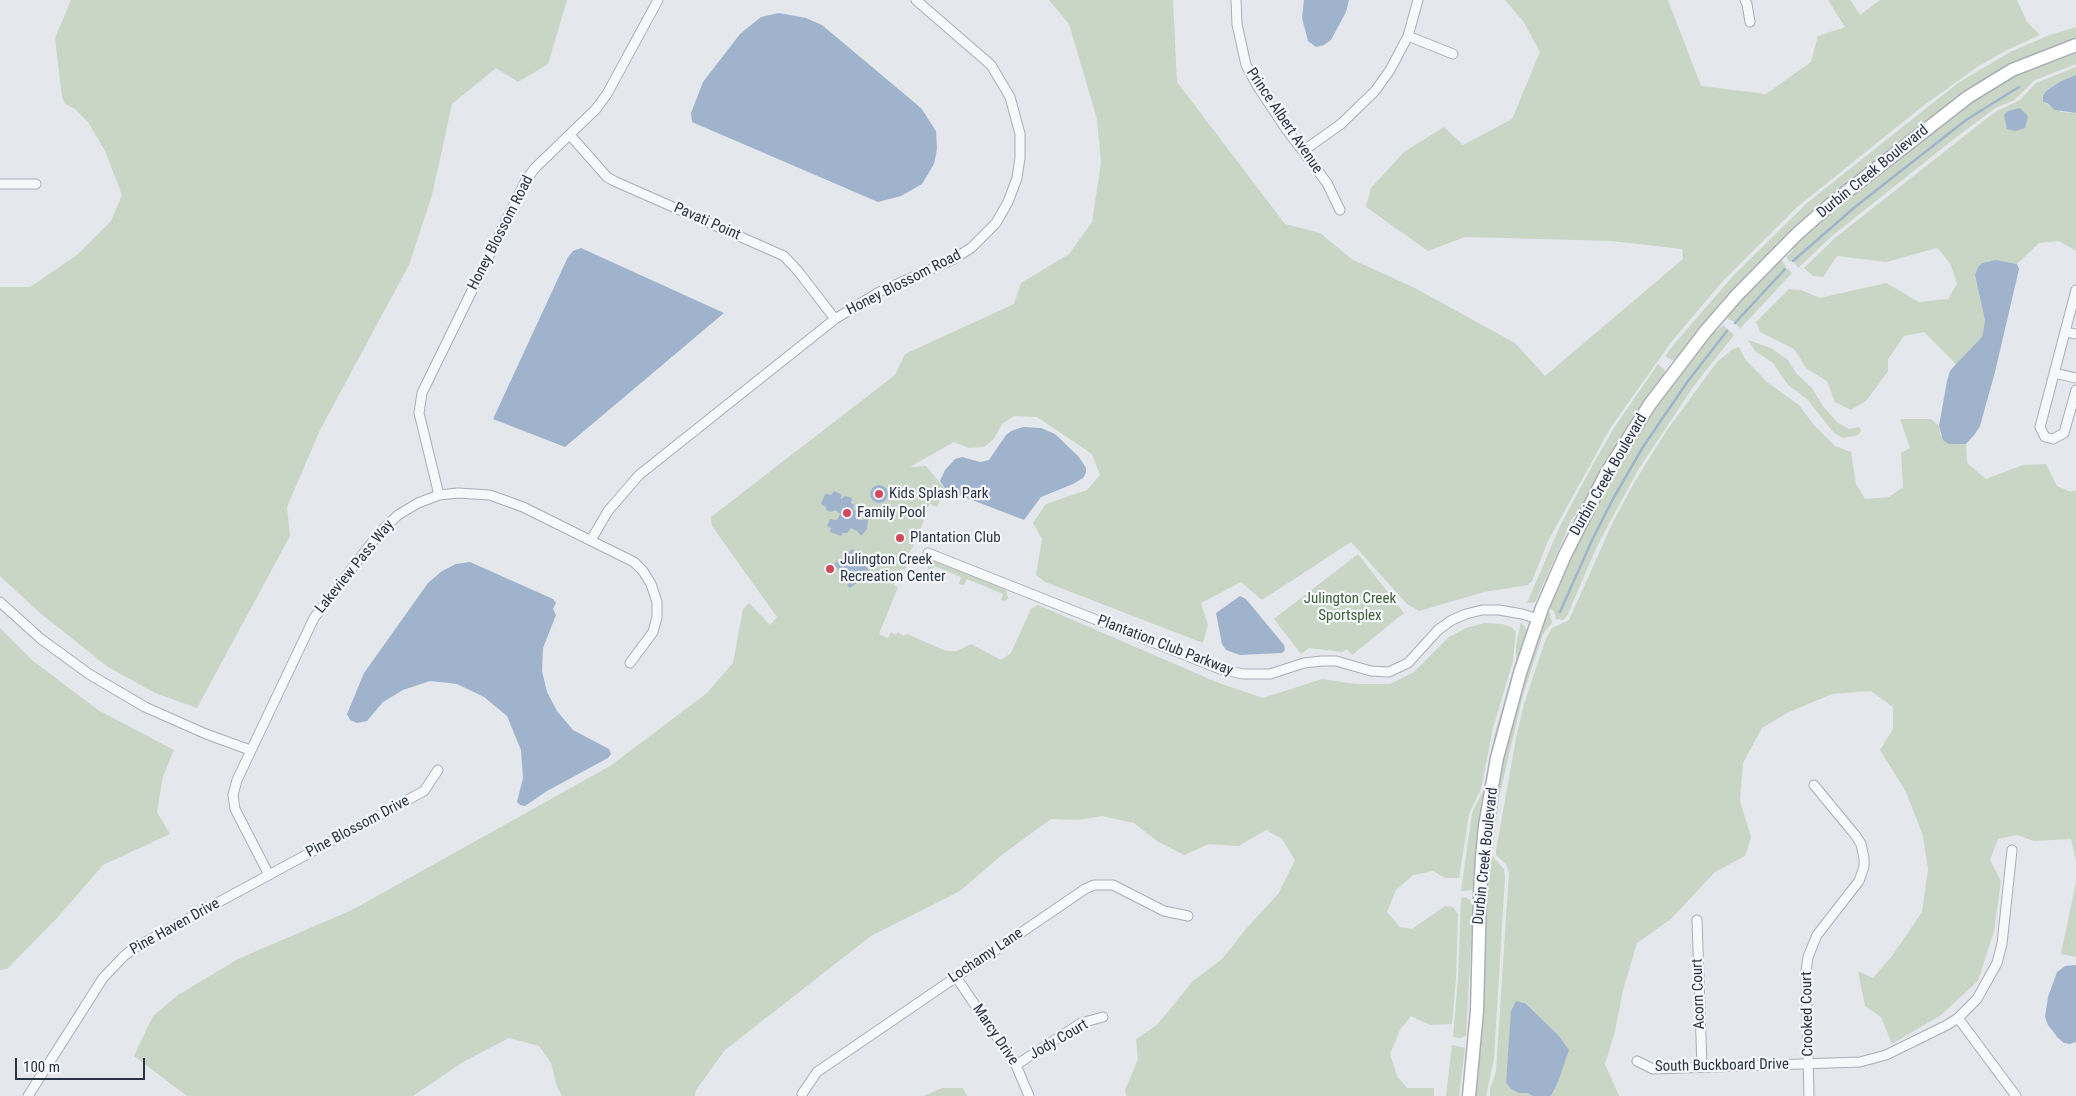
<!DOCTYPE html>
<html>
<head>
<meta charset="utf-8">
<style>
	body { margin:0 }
	#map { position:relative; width:2076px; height:1096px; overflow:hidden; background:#e4e7ec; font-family:"Roboto Condensed",sans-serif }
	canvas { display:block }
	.scale { position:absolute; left:15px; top:1058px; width:130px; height:22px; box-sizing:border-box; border:2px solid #2b3445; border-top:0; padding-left:6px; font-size:15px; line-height:18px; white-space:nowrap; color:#2b3445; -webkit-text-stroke:4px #f4f6f9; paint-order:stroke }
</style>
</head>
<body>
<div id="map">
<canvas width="2076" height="1096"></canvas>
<div class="scale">100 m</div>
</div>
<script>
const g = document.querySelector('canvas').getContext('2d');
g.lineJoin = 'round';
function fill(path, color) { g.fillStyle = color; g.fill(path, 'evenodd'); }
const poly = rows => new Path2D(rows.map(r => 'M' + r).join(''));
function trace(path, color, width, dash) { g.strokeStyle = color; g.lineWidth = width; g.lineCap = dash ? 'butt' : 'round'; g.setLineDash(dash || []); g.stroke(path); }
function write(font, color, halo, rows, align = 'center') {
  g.font = font + ' "Roboto Condensed",sans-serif'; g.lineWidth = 4.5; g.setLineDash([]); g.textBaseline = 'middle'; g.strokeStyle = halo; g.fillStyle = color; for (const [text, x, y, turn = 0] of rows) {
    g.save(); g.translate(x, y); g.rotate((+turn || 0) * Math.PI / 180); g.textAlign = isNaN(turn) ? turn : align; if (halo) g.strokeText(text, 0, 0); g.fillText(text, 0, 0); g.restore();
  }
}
const green = poly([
	[71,0,567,0,548,64,518,82,496,68,452,104,432,195,409,265,320,430,287,507,290,536,197,708,155,693,108,667,40,613,0,576,0,287,30,287,77,255,111,221,122,195,105,151,88,122,75,109,65,104,62,97,55,38],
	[1049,0,1173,0,1177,82,1285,224,1320,233,1353,260,1413,287,1515,343,1545,376,1683,259,1682,249,1612,241,1465,237,1428,251,1366,207,1371,188,1404,152,1444,127,1463,145,1512,119,1540,52,1523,21,1505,0,1668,0,1701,86,1766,94,1811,62,1818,36,1845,27,1828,0,1850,0,1860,15,1880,0,2017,0,2027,22,2040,35,2007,50,1977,67,1923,106,1796,208,1722,282,1672,341,1611,427,1548,541,1532,581,1528,585,1484,592,1419,611,1407,604,1351,542,1262,600,1241,582,1201,603,1208,625,1203,643,1045,582,1036,575,1042,539,1033,523,1046,504,1087,490,1100,475,1092,454,1037,417,1014,416,1002,424,994,439,984,447,969,448,954,442,910,467,926,466,945,489,937,507,930,504,927,508,919,535,915,534,913,539,915,540,913,547,906,557,909,559,905,570,901,569,896,580,894,585,898,587,879,634,888,638,891,632,896,635,897,632,904,636,907,634,946,651,957,651,971,644,1001,660,1011,653,1031,609,1038,605,1219,683,1263,698,1322,679,1356,684,1390,684,1414,672,1449,637,1466,628,1484,623,1502,624,1511,627,1516,632,1513,661,1493,728,1481,789,1469,814,1459,878,1445,878,1433,871,1413,875,1396,890,1387,912,1400,927,1412,929,1445,906,1453,907,1458,914,1456,978,1452,1024,1430,1025,1411,1016,1400,1030,1390,1054,1397,1076,1407,1088,1434,1088,1434,1096,1126,1096,1125,1090,1138,1059,1136,1039,1157,1025,1193,981,1223,958,1245,930,1278,894,1295,860,1282,839,1266,830,1239,846,1209,844,1184,855,1157,841,1134,823,1102,816,1078,820,1051,819,1003,854,960,891,871,936,725,1050,696,1090,695,1096,562,1096,557,1087,551,1063,539,1046,509,1038,463,1062,413,1096,187,1096,134,1056,153,1016,178,995,238,959,352,910,610,766,707,693,733,663,743,609,749,603,770,625,777,617,712,526,711,517,895,375,905,354,1014,304,1021,283,1069,254,1092,222,1101,163,1097,119,1069,24],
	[2076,27,2076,40,2043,51,1849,184,1680,356,1674,361,1666,357,1666,355,1675,343,1734,275,1807,203,1958,83,2010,52,2050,35],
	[2076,50,2076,64,2035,80,2013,101,1997,107,1959,135,1833,235,1798,268,1793,260,1790,262,1786,257,1793,251,1793,245,1821,220,1958,111,1995,86,2017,74],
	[2076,67,2076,75,2061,81,2046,91,2043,102,2061,112,2076,113,2076,251,2059,241,2039,243,2017,264,1996,260,1982,263,1978,267,1975,275,1985,321,1984,329,1982,337,1956,364,1924,332,1904,336,1888,359,1888,371,1867,400,1851,410,1835,402,1827,381,1807,369,1794,349,1760,332,1756,322,1789,289,1801,290,1820,298,1886,283,1919,302,1948,299,1957,284,1950,263,1937,248,1886,262,1837,256,1823,277,1813,276,1804,268,1835,238,1982,122,1997,111,2020,100,2036,83],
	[1777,261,1782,261,1785,265,1786,269,1788,269,1792,273,1740,329,1735,322,1728,319,1729,311],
	[1723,325,1734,335,1693,387,1638,470,1597,546,1567,616,1563,620,1556,619,1554,611,1548,608,1570,557,1610,478,1642,426,1669,386,1712,331,1717,331],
	[1748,340,1771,348,1788,360,1796,373,1812,388,1823,406,1838,423,1849,429,1859,427,1861,431,1858,435,1843,438,1834,433,1807,399,1788,385,1773,363,1755,351],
	[1739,347,1745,359,1767,382,1799,405,1813,424,1835,446,1851,452,1856,484,1865,499,1889,497,1903,487,1901,453,1910,448,1900,419,1931,419,1939,426,1940,434,1949,444,1966,444,1967,463,1986,479,2023,465,2046,464,2057,486,2071,492,2076,490,2076,861,2071,839,2034,841,2017,835,1998,839,1990,860,2001,881,1994,931,1978,981,1941,1015,1892,1044,1881,1017,1865,1006,1858,971,1873,978,1892,956,1922,912,1928,869,1923,836,1906,792,1880,750,1893,729,1893,707,1871,691,1832,694,1787,713,1762,728,1743,763,1740,801,1751,837,1745,856,1715,872,1671,919,1637,943,1623,990,1615,1031,1605,1064,1619,1096,1551,1096,1558,1082,1563,1064,1567,1056,1557,1035,1521,1001,1508,1060,1506,1082,1519,1093,1527,1093,1533,1096,1490,1096,1490,1089,1496,1071,1509,872,1506,864,1496,855,1496,851,1516,738,1524,704,1545,641,1552,628,1569,620,1612,524,1634,483,1665,433,1717,362,1733,349],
	[1658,364,1665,371,1663,379,1585,504,1572,519,1537,598,1535,602,1527,603,1560,526,1591,468,1614,428],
	[1358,554,1404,613,1352,655,1347,649,1343,652,1309,648,1301,654,1274,619],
	[934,561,1001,586,1006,590,1008,598,1005,601,1001,600,1003,594,967,579,964,585,959,584,961,577,934,566,932,572,929,572,928,566],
	[1547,611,1550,613,1552,623,1543,634,1523,695,1499,798,1492,854,1494,858,1504,869,1505,877,1494,1059,1486,1096,1476,1096,1490,833,1507,740,1519,693],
	[1521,622,1528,632,1474,890,1461,891,1472,813,1483,791,1495,733,1516,660,1516,646],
	[0,628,32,660,98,710,174,750,163,776,157,812,170,834,103,865,58,917,7,969,0,970],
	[2076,882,2076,957,2061,954],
	[1465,897,1470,900,1473,908,1466,1036,1460,1038,1453,1037,1458,979,1461,898],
	[1452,1045,1465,1048,1459,1096,1446,1096],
	[942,1088,963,1088,967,1096,923,1096]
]);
const water = poly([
	[1304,0,1349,0,1346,12,1331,40,1324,45,1316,47,1308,41,1302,18],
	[779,13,806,18,822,25,921,108,936,131,937,149,934,164,922,184,901,196,878,202,692,122,691,113,703,82,740,34,761,17],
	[2076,75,2076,113,2055,110,2047,103,2043,102,2043,96,2046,91,2061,81],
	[2020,108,2028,116,2025,128,2015,131,2007,129,2004,115,2008,111],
	[581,248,724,313,565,447,493,419,568,257,573,251],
	[1996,260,2017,264,2019,269,1995,372,1980,426,1975,434,1966,444,1949,444,1943,440,1939,426,1947,381,1950,371,1956,364,1982,337,1985,321,1975,275,1978,267,1982,263],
	[1023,427,1041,428,1055,434,1079,457,1086,468,1086,473,1083,478,1073,484,1041,497,1024,520,946,490,940,481,945,470,955,459,962,457,980,462,989,460,1006,435,1011,431],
	'870 494a9 9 0 1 1 18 0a9 9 0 1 1-18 0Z',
	[834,491,841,494,841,499,845,496,852,498,851,503,854,505,853,509,856,511,855,518,861,520,868,519,867,529,861,536,857,531,851,528,847,533,843,533,841,536,830,532,831,528,827,526,830,519,837,520,840,514,836,510,831,512,826,510,826,507,821,504,825,494,831,495],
	[853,549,870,572,850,588,847,585,849,583,834,564],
	[470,562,553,599,556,603,553,609,556,615,543,648,542,671,547,692,557,711,573,730,609,749,611,754,608,758,547,791,525,806,520,805,517,802,523,778,521,750,507,716,484,697,457,684,430,681,403,690,383,702,367,721,357,723,350,720,347,714,364,673,428,583,442,571,456,564],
	[1240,596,1246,599,1284,645,1285,650,1282,653,1240,655,1226,650,1222,644,1216,613],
	[2076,965,2076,1042,2070,1044,2064,1043,2058,1038,2048,1025,2045,1017,2048,997,2057,972,2065,966],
	[1516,1001,1525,1003,1558,1035,1569,1050,1558,1082,1551,1096,1533,1096,1527,1093,1519,1093,1511,1089,1506,1082,1511,1011]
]);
const stream = poly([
	[1793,261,1855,207,1966,120,2019,87],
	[1735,323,1785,269],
	[1560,612,1593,538,1614,497,1643,447,1688,381,1727,331]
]);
const street = poly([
	[1236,0,1237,24,1246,65,1258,87,1286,129,1327,183,1340,210],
	[1745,0,1747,4,1750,22],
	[1408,36,1453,54],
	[570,135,607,177,614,181,784,256,798,271,835,319],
	[1303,151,1341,124,1375,91,1390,70,1408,36,1418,0],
	[0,184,36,184],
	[2076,290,2040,427,2045,437,2053,439,2064,433,2076,390],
	[2066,332,2076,334],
	[2054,373,2076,378],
	[439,495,419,413,422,393,526,180,535,168,596,109,607,94,658,0],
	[591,540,608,511,639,475,835,319,881,291,952,260,971,248,996,223,1008,202,1017,178,1020,158,1020,134,1010,97,991,65,916,0],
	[928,553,1220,669,1243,674,1270,674,1304,663,1322,661,1336,661,1371,671,1389,672,1408,663,1438,630,1452,620,1466,614,1482,610,1499,610,1522,614,1538,619],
	[0,602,41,639,89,674,145,707,206,734,250,750],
	[269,875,235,809,233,795,237,780,314,618,380,532,398,515,418,503,439,495,458,493,490,495,523,507,634,562,643,571,651,584,657,602,657,617,653,632,630,663],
	[1697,920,1702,1067],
	[956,977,1016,1065,1029,1096],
	[1958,1018,2016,1096],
	[1637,1061,1653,1069,1860,1062,1886,1055,1947,1025,1958,1018,1977,999,1997,963,2002,944,2012,850],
	[1016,1065,1081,1023,1103,1017],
	[802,1094,817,1072,1085,889,1094,885,1113,885,1164,911,1188,916],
	[28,1096,103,978,124,956,134,948,424,791,438,770],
	[1809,1096,1806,971,1808,957,1817,935,1859,881,1864,867,1864,858,1861,844,1856,836,1814,785]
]);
const secondary = poly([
	[1469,1096,1477,1011,1480,895,1482,858,1485,826,1497,758,1520,673,1542,608,1565,555,1606,474,1650,404,1705,332,1737,295,1797,234,1831,204,1968,97,2012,70,2076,45]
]);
const markers = [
	[879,494,5,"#d1495b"],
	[847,513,5,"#d1495b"],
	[900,538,5,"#d1495b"],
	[830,569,5,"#d1495b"]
];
const streetNames = [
	["Prince Albert Avenue",1284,121,56],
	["Durbin Creek Boulevard",1873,172,-39],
	["Pavati Point",707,222,24],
	["Honey Blossom Road",501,233,-63],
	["Honey Blossom Road",904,283,-27],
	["Durbin Creek Boulevard",1609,475,-60],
	["Lakeview Pass Way",355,567,-51],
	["Plantation Club Parkway",1165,646,21],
	["Pine Blossom Drive",358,827,-28],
	["Durbin Creek Boulevard",1486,856,-84],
	["Pine Haven Drive",175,927,-29],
	["Lochamy Lane",986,956,-34],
	["Acorn Court",1699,994,-92],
	["Crooked Court",1808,1014,-91],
	["Marcy Drive",995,1035,56],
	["Jody Court",1059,1040,-30],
	["South Buckboard Drive",1722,1066,-1]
];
const poiNames = [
	["Kids Splash Park",889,494],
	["Family Pool",857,513],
	["Plantation Club",910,538],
	["Julington Creek",840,560],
	["Recreation Center",840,577]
];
const parkNames = [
	["Julington Creek",1350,599],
	["Sportsplex",1350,616]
];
fill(green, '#c9d6c5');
fill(water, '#9fb4cc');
trace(stream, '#9fb4cc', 2.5);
trace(street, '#a9aeb7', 11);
trace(secondary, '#a9aeb7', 15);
trace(street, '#f7f8fa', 9);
trace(secondary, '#fff', 12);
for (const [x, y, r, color] of markers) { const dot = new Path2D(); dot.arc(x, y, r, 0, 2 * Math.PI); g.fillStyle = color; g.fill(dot); trace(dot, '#f4f6f9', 2); }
write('15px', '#2b3445', '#f4f6f9', streetNames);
write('15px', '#2b3445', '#f4f6f9', poiNames, 'left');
write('15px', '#3f6138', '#f4f6f9', parkNames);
</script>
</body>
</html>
